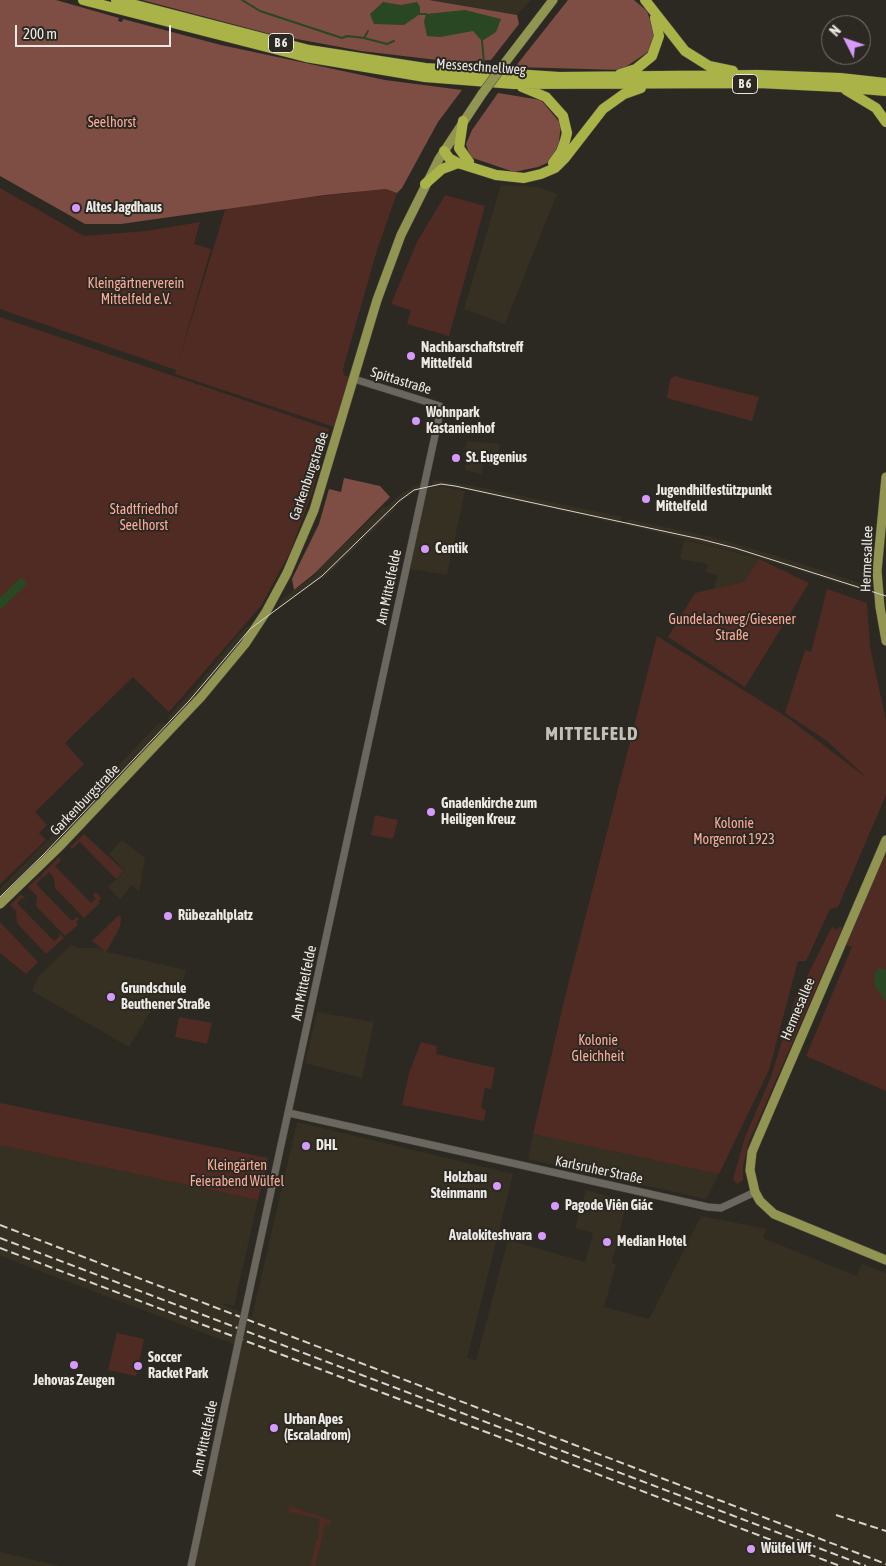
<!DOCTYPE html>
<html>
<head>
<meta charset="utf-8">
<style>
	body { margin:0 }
	#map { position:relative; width:886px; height:1566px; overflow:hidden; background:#2c2922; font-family:"Asap Condensed",sans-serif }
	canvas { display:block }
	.north { position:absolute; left:821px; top:15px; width:50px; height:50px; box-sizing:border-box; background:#2c2922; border:1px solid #797670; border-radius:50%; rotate:311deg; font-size:14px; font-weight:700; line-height:20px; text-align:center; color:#ece9e5 }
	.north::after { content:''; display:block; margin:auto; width:18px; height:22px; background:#d69bfa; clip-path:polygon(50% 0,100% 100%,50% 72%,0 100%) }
	.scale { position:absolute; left:15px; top:25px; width:156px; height:22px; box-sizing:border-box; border:2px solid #ece9e5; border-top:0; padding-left:6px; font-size:15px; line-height:18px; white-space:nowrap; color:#ece9e5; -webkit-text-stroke:4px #2c2922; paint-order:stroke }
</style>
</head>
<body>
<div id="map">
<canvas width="886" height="1566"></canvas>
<div class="north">N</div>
<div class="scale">200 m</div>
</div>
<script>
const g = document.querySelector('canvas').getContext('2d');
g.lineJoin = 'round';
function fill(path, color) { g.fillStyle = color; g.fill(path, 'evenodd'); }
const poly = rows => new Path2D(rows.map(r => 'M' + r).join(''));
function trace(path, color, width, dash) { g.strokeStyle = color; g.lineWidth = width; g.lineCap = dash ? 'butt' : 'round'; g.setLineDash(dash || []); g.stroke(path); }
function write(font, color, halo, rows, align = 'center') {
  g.font = font + ' "Asap Condensed",sans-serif'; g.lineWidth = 4; g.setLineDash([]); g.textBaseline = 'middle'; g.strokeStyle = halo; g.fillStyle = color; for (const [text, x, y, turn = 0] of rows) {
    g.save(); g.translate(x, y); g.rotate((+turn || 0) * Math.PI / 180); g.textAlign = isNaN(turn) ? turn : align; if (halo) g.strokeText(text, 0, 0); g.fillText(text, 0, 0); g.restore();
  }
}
const built = poly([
	[429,0,531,0,517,15],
	[501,185,539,187,557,194,505,324,464,309],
	[467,441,500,444,496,463,493,462,492,466,483,464,482,474,465,470,465,465,469,465,470,457,468,456,469,450,465,449],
	[433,480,469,485,622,517,620,524,468,490,445,486,432,487],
	[421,483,420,490,405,498,394,508,395,510,323,579,321,578,276,611,282,599,317,574,316,572,384,506,386,508,402,493],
	[443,487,465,491,447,575,405,568,424,488],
	[627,519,712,537,767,553,866,585,864,591,739,552,626,525],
	[684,540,719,548,759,559,744,582,714,589,718,575,706,572,708,564,680,559],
	[258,617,249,632,206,684,170,722,167,718,194,689,238,635],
	[163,722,166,725,164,728,166,730,102,797,95,790,159,723,161,725],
	[93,794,98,798,0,898,0,889],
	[122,840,145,858,139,892,132,885,120,900,108,887,125,871,109,854],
	[71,945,79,948,98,948,107,952,186,970,178,1002,161,1002,152,1009,129,1047,32,991,37,978],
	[317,1012,374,1022,362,1078,305,1063],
	[297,1122,513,1174,467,1358,476,1361,508,1240,585,1262,593,1233,575,1228,586,1190,627,1201,612,1263,616,1265,604,1307,649,1319,701,1216,767,1229,763,1238,857,1276,862,1264,886,1273,886,1566,191,1566,238,1346,0,1256,0,1145,258,1200,234,1306,220,1303,252,1317],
	[533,1134,719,1174,706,1199,528,1159],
	[0,1552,60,1566,0,1566]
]);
const green = poly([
	[0,188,84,236,147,231,200,222,194,244,211,249,177,366,226,207,375,190,386,189,397,193,377,250,343,369,344,375,354,379,340,429,175,374,176,370,0,309],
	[445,195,485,206,449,336,407,324,411,310,391,304,417,242],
	[0,317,329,429,312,493,290,552,261,606,169,712,133,677,65,743,84,764,35,812,47,825,39,833,46,840,0,884],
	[674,376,759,397,752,421,667,398,670,380],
	[759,559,809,583,745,687,668,637,695,593,744,582],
	[827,589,867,603,870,647,886,720,886,795,838,907,830,909,806,961,798,961,769,1070,719,1174,533,1134,565,997,657,636,788,718,868,779,827,741,785,713,805,650,811,652],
	[375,815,398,820,393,839,371,835],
	[84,834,124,871,116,879,80,842,72,849,70,847],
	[886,840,886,1091,806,1056,852,947,842,943],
	[59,857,61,860,55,866,91,903,96,899,93,895,96,892,101,898,98,901,100,903,84,918,55,888,54,878,49,872,43,878,41,875],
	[40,876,42,878,36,884,72,921,77,917,79,919,76,922,78,925,65,936,36,906,37,896,28,887],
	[21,894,26,899,22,898,17,903,54,941,60,936,58,932,64,938,46,954,17,923,16,911,10,905],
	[119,915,121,918,120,927,106,952,92,941],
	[0,922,38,962,26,974,0,953],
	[840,926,842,929,748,1144,743,1167,743,1180,737,1184,733,1179,745,1137,771,1077,794,1002,832,927,837,930],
	[179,1017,212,1023,207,1044,175,1037],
	[421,1042,437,1046,436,1054,495,1068,491,1089,485,1088,481,1108,486,1110,484,1121,402,1105,409,1073],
	[0,1103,268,1158,258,1200,0,1145],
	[117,1333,144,1339,136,1376,108,1370],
	[290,1506,331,1520,330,1524,325,1525,315,1566,311,1566,316,1541,313,1540,318,1540,320,1519,290,1512,288,1515]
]);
const forest = poly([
	[0,0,56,0,119,18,118,21,122,22,123,19,221,45,385,80,462,90,438,122,402,188,397,193,386,189,325,195,121,224,85,224,0,176],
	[142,0,429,0,517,15,519,24,491,60,454,62,361,51,270,34],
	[568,0,634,0,647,11,654,31,651,50,621,70,515,67],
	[498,93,541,100,561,124,558,150,547,163,538,167,514,172,470,157,466,144,472,130],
	[344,478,380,486,390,497,315,573,294,590,292,579,319,524,329,489,341,492]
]);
const water = poly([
	[383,2,401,5,417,2,420,7,420,14,404,25,374,24,370,14],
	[465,10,501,19,496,32,482,41,473,31,440,37,427,36,424,22,426,14],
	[21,577,27,584,0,610,0,598],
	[879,968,886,970,886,1002,874,984,875,972]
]);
const stream = poly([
	[242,0,260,11,342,38,347,36,364,38,368,31],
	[420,14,426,14],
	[364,38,387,44,394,41],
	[482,41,484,62]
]);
const minor = poly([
	[289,1113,708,1207,721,1208,755,1192],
	[258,1251,439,417,440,406,354,379],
	[191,1566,226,1400]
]);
const major = poly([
	[504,64,553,0],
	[886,477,877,571,880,607,886,641],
	[886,840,757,1140,752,1152,750,1170,755,1192,760,1201,774,1214,886,1260],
	[0,904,60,846,201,697,245,644,266,612,287,573,314,510,377,300,401,235,439,159,482,94]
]);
const highway = poly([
	[83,0,306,57,425,77,514,84,759,83,839,87,886,91],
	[116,0,309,50,425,68,559,77,758,75,840,78,886,83],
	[645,0,685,51,709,66,733,71],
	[620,74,636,69,652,56,659,36,655,18],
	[522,87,546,97,563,116,567,133,565,141,561,152,553,163],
	[846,90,876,108,886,122],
	[463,121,459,148,469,162],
	[444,151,449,158,458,163,496,175,524,178,541,174,555,168,565,158,603,109,624,94,641,88],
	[425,184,442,169,458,163]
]);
const tram = poly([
	[0,897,44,854,189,701,250,629,322,576,399,501,414,490,441,484,455,486,700,539,735,548,886,596]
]);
const rail = poly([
	[0,1225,886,1564],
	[0,1238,866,1566],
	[0,1248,840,1566],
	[836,1515,886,1531]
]);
const minorBridge = poly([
	[226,1400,258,1251]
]);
const majorBridge = poly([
	[482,94,504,64]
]);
const markers = [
	[76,208,5,"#d69bfa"],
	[411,356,5,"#d69bfa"],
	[416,421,5,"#d69bfa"],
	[456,458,5,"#d69bfa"],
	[646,499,5,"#d69bfa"],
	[425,549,5,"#d69bfa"],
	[431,812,5,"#d69bfa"],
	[168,916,5,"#d69bfa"],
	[111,997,5,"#d69bfa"],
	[306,1146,5,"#d69bfa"],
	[497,1186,5,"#d69bfa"],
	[555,1206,5,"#d69bfa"],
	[542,1236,5,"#d69bfa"],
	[607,1242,5,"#d69bfa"],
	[74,1365,5,"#d69bfa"],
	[138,1366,5,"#d69bfa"],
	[274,1428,5,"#d69bfa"],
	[751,1549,5,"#d69bfa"]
];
const shields = [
	[281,43,25],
	[745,84,25]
];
const shieldNames = [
	["B 6",281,43],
	["B 6",745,84]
];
const streetNames = [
	["Messeschnellweg",481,67,4],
	["Spittastraße",401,381,17],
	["Garkenburgstraße",309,476,-71],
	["Hermesallee",867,559,-88],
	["Am Mittelfelde",389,587,-78],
	["Garkenburgstraße",85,800,-46],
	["Am Mittelfelde",304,983,-78],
	["Hermesallee",798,1009,-67],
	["Karlsruher Straße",599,1170,12],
	["Am Mittelfelde",205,1438,-78]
];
const parkNames = [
	["Seelhorst",112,123],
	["Kleingärtnerverein",136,284],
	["Mittelfeld e.V.",136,300],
	["Stadtfriedhof",144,510],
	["Seelhorst",144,526],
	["Gundelachweg/Giesener",732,620],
	["Straße",732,636],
	["Kolonie",734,824],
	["Morgenrot 1923",734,840],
	["Kolonie",598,1041],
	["Gleichheit",598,1057],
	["Kleingärten",237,1166],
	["Feierabend Wülfel",237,1182]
];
const poiNames = [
	["Altes Jagdhaus",86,208],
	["Nachbarschaftstreff",421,348],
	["Mittelfeld",421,364],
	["Wohnpark",426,413],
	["Kastanienhof",426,429],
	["St. Eugenius",466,458],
	["Jugendhilfestützpunkt",656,491],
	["Mittelfeld",656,507],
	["Centik",435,549],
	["Gnadenkirche zum",441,804],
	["Heiligen Kreuz",441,820],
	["Rübezahlplatz",178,916],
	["Grundschule",121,989],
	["Beuthener Straße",121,1005],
	["DHL",316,1146],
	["Holzbau",487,1178,"right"],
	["Steinmann",487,1194,"right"],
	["Pagode Viên Giác",565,1206],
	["Avalokiteshvara",532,1236,"right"],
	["Median Hotel",617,1242],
	["Soccer",148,1358],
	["Racket Park",148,1374],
	["Jehovas Zeugen",74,1381,"center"],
	["Urban Apes",284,1420],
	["(Escaladrom)",284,1436],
	["Wülfel Wf",761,1549]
];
const districtNames = [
	["MITTELFELD",592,734]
];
fill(built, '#363023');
fill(green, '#502b23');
fill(forest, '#7e4d43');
fill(water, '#294723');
trace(stream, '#294723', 2);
trace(minor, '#48463f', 8);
trace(major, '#48463f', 10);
trace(highway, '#48463f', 11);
trace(minor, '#6b675f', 7);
trace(major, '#919551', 9);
trace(highway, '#aab347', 10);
trace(tram, '#d6d3cf', 1);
trace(rail, '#d6d3cf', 2, [8, 4]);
trace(minorBridge, '#48463f', 8, []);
trace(majorBridge, '#48463f', 10, []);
trace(minorBridge, '#6b675f', 7);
trace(majorBridge, '#919551', 9);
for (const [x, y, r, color] of markers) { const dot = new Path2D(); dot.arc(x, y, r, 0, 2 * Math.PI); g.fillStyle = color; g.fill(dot); trace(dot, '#2c2922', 2); }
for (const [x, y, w] of shields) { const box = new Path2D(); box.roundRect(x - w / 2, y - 9.5, w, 19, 4); g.fillStyle = '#2c2922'; g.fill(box); trace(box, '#ece9e5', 1); }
write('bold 12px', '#ece9e5', null, shieldNames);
write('14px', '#ece9e5', '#2c2922', streetNames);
write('14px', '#fdac9b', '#2c2922', parkNames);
write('bold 14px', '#ece9e5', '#2c2922', poiNames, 'left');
g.letterSpacing = '1px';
write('bold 19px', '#c4c0b7', '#2c2922', districtNames);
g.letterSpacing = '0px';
</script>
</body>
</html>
